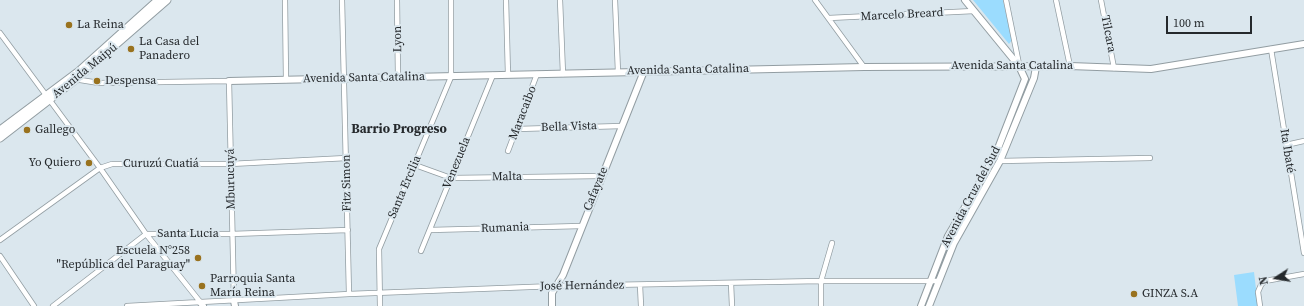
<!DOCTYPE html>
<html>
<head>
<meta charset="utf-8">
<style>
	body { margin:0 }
	#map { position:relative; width:1304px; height:306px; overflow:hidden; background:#dbe7ee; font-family:"Source Serif 4",serif }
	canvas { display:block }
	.north { position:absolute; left:1256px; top:258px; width:40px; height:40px; -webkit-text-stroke:3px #dbe7ee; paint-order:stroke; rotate:258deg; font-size:11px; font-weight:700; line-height:16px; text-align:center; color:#25292c }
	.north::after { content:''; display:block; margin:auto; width:14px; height:18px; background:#25292c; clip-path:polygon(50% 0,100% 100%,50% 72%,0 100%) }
	.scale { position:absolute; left:1166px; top:16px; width:86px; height:18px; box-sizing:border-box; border:2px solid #25292c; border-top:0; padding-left:5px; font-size:12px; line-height:14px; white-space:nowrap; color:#25292c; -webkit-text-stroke:3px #dbe7ee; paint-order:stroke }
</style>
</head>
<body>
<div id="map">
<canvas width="1304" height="306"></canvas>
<div class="north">N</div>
<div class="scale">100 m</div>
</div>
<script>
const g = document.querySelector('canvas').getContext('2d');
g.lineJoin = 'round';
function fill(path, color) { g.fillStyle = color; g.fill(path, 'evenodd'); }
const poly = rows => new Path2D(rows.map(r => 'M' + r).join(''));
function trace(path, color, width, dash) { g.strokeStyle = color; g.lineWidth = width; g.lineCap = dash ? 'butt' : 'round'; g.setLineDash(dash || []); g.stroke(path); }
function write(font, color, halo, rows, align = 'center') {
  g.font = font + ' "Source Serif 4",serif'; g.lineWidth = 4; g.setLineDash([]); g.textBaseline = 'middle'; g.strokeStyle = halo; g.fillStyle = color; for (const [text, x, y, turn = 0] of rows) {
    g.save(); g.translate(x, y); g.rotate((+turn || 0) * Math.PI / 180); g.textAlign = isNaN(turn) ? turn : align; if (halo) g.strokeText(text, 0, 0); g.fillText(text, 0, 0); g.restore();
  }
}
const green = poly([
	[973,0,1003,0,1012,40,1009,44],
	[1254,272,1258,306,1238,306,1234,275]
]);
const street = poly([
	[285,0,286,80],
	[342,0,349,294],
	[397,0,398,77],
	[506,0,508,75],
	[560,0,563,74],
	[615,0,618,72],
	[815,0,864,67],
	[1006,0,1019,64],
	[1056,0,1070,66],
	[1101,0,1114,68],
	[829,18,974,11],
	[0,33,100,168,146,234,201,303],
	[1271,49,1304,253],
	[74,79,99,83,229,81,234,301],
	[517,129,622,126],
	[1286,145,1304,141],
	[508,151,537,74],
	[1000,161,1150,158],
	[415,165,451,178,601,176],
	[430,230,581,226],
	[0,240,100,168,112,164,230,164,347,158],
	[421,251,493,75],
	[0,256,34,306],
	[731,283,732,306],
	[640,285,641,306],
	[53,306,146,234,231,234,348,230],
	[127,306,349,294,555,286,821,281,939,281],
	[380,306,379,249,451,77,451,0],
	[821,306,821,281,832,243],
	[1260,306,1258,292,1261,285,1265,281,1304,274]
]);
const secondary = poly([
	[229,81,864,67,1070,66,1151,69,1304,44],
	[234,301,235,306],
	[201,303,203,306],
	[552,306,552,293,563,275,644,71],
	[921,306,948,236,995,156,1025,79,1019,66,965,0],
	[929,306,954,243,1000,161,1034,78,1036,67]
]);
const primary = poly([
	[0,130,79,71,158,0],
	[0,138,75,80,167,0]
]);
const markers = [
	[69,25,4,"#99721e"],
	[131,49,4,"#99721e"],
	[97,81,4,"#99721e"],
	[27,130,4,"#99721e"],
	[89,163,4,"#99721e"],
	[198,258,4,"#99721e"],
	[202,286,4,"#99721e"],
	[1134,294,4,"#99721e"]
];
const streetNames = [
	["Marcelo Breard",902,15,-3],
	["Tilcara",1108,34,79],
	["Lyon",398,39,-91],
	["Avenida Santa Catalina",1012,66],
	["Avenida Santa Catalina",688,70,-1],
	["Avenida Maipú",85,71,-39],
	["Avenida Santa Catalina",364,78,-1],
	["Maracaibo",523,113,-69],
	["Bella Vista",569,127,-2],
	["Ita Ibaté",1287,151,81],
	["Venezuela",457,163,-68],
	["Curuzú Cuatiá",161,164],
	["Malta",507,177,-1],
	["Mburucuyá",231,179,-91],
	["Fitz Simon",347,183,-91],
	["Santa Ercilia",405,187,-67],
	["Cafayate",596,189,-68],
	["Avenida Cruz del Sud",971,197,-62],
	["Rumania",505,228,-2],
	["Santa Lucia",188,234],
	["José Hernández",582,286,-1]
];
const poiNames = [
	["La Reina",77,25],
	["La Casa del",139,42],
	["Panadero",139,56],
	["Despensa",105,81],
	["Gallego",35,130],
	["Yo Quiero",81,163,"right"],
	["Escuela N°258",190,251,"right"],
	["\"República del Paraguay\"",190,265,"right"],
	["Parroquia Santa",210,279],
	["María Reina",210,293],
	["GINZA S.A",1142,294]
];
const neighbourhoodNames = [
	["Barrio Progreso",399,130]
];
fill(green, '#9bdcfe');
trace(street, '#929da2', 6);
trace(secondary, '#929da2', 8);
trace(primary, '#929da2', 9);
trace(street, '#fff', 4.5);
trace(secondary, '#fff', 6);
trace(primary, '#fff', 7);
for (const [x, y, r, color] of markers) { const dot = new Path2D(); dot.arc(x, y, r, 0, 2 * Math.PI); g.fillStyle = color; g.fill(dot); trace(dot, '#dbe7ee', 1.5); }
write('12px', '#25292c', '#dbe7ee', streetNames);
write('12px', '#25292c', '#dbe7ee', poiNames, 'left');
write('bold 13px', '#25292c', '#dbe7ee', neighbourhoodNames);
</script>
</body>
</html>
